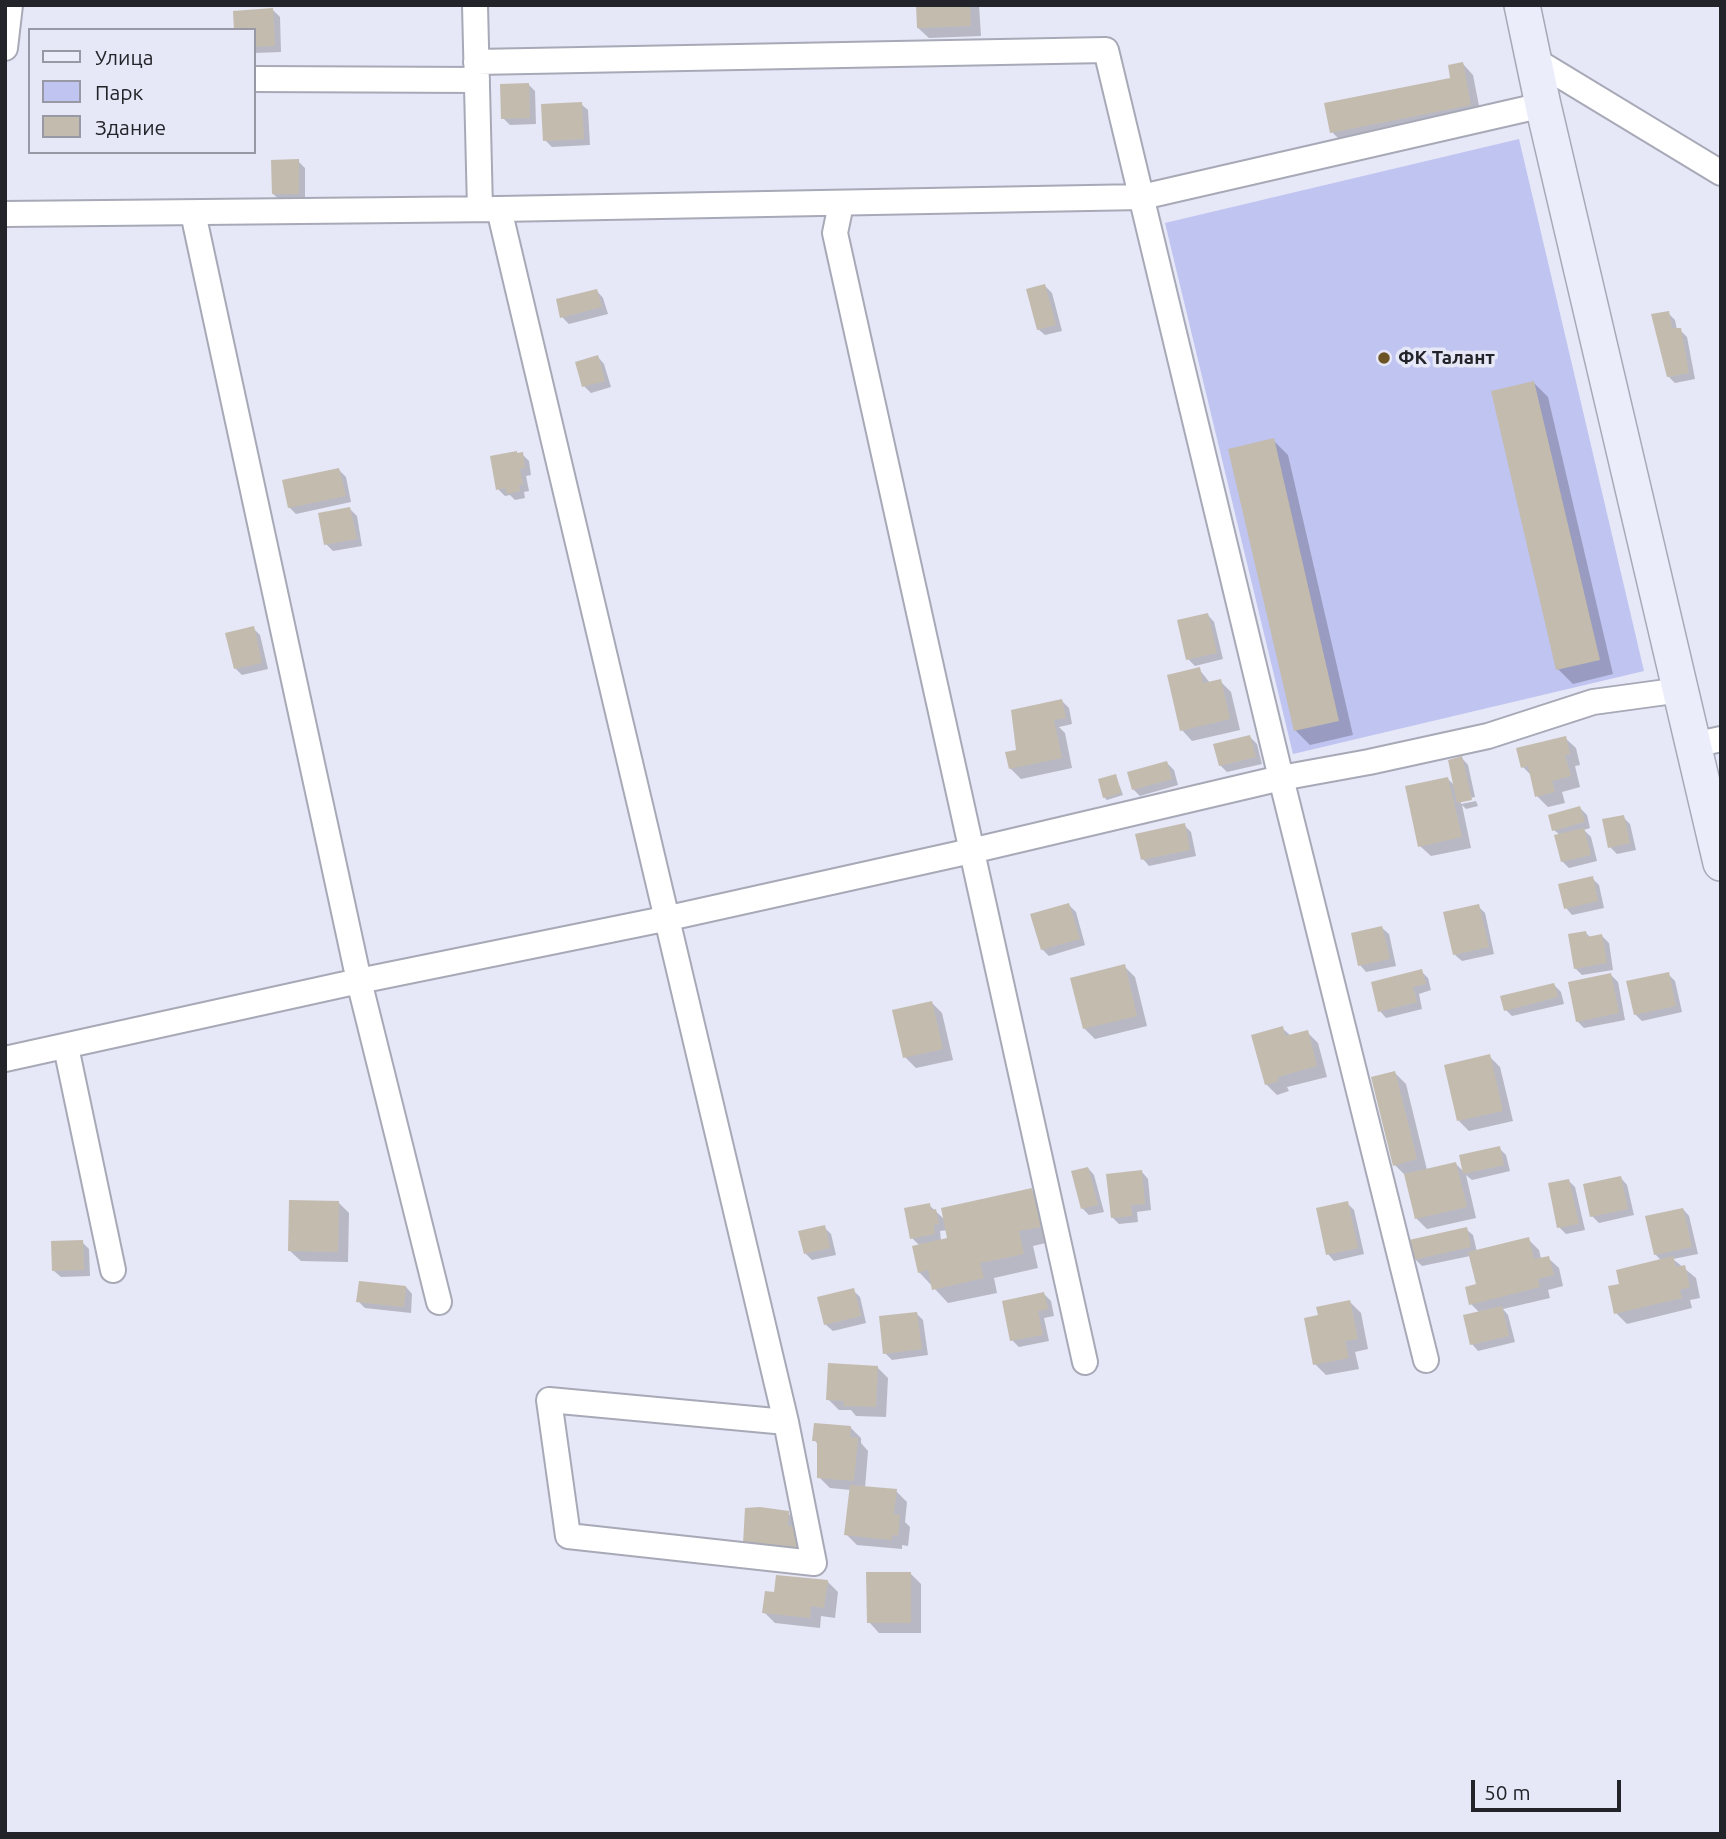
<!DOCTYPE html>
<html>
<head>
<meta charset="utf-8">
<style>
	body { margin:0 }
	#map { position:relative; width:1726px; height:1839px; overflow:hidden; background:#e6e7f7; font-family:Ubuntu,sans-serif }
	canvas { display:block }
	.frame { position:absolute; inset:0; border:7px solid #232429; pointer-events:none }
	.legend { position:absolute; left:28px; top:28px; width:228px; height:126px; box-sizing:border-box; background:#e6e7f7; border:2px solid #9899a5; margin:0; padding:9px 12px; list-style:none; font-size:21px; color:#232429 }
	.legend li { display:flex; align-items:center; gap:14px; height:35px }
	.legend b { width:35px; border:2px solid #9899a5 }
	.scale { position:absolute; left:1471px; top:1780px; width:150px; height:32px; box-sizing:border-box; border:4px solid #232429; border-top:0; padding-left:9px; font-size:21px; line-height:24px; white-space:nowrap; color:#232429; -webkit-text-stroke:5px #e6e7f7; paint-order:stroke }
</style>
</head>
<body>
<div id="map">
<canvas width="1726" height="1839"></canvas>
<div class="frame"></div>
<ul class="legend">
<li><b style="height:9px;background:#ecedfb"></b>Улица</li>
<li><b style="height:19px;background:#c0c4f0"></b>Парк</li>
<li><b style="height:19px;background:#c3bbad"></b>Здание</li>
</ul>
<div class="scale">50 m</div>
</div>
<script>
const g = document.querySelector('canvas').getContext('2d');
g.lineJoin = 'round';
function fill(path, color) { g.fillStyle = color; g.fill(path, 'evenodd'); }
const poly = rows => new Path2D(rows.map(r => 'M' + r).join(''));
function trace(path, color, width, dash) { g.strokeStyle = color; g.lineWidth = width; g.lineCap = dash ? 'butt' : 'round'; g.setLineDash(dash || []); g.stroke(path); }
function write(font, color, halo, rows, align = 'center') {
  g.font = font + ' Ubuntu,sans-serif'; g.lineWidth = 7; g.setLineDash([]); g.textBaseline = 'middle'; g.strokeStyle = halo; g.fillStyle = color; for (const [text, x, y, turn = 0] of rows) {
    g.save(); g.translate(x, y); g.rotate((+turn || 0) * Math.PI / 180); g.textAlign = isNaN(turn) ? turn : align; if (halo) g.strokeText(text, 0, 0); g.fillText(text, 0, 0); g.restore();
  }
}
const green = poly([
	[1519,139,1644,671,1293,754,1165,223]
]);
const shadow = poly([
	[917,5,979,5,981,36,929,38,918,28],
	[273,10,280,17,281,52,254,53,254,30],
	[1463,64,1473,75,1481,116,1343,143,1332,132,1452,79],
	[528,84,535,91,536,124,510,125,503,118],
	[581,104,588,110,590,145,552,147,545,140],
	[298,161,305,168,305,200,280,200,273,194],
	[1045,286,1052,293,1062,331,1045,335,1038,329],
	[597,291,603,298,608,314,569,324,562,317],
	[1668,313,1675,320,1677,330,1680,330,1687,337,1695,379,1675,383,1668,376],
	[598,357,604,364,611,387,591,393,584,386],
	[1534,383,1548,397,1613,674,1573,684,1558,669],
	[1273,440,1288,455,1353,735,1310,745,1295,730],
	[522,454,529,461,531,475,526,476,529,491,524,492,525,498,515,500,510,495,505,496,498,489],
	[339,470,346,477,351,502,296,514,289,507],
	[350,509,357,516,362,546,333,551,326,544],
	[1208,615,1214,622,1223,659,1195,666,1188,659],
	[253,628,260,635,268,669,242,675,235,668],
	[1199,669,1210,683,1220,681,1231,692,1240,730,1192,741,1182,730],
	[1062,701,1069,708,1072,724,1059,727,1065,733,1072,768,1021,779,1010,768,1018,751],
	[1250,737,1257,744,1262,764,1227,772,1220,765],
	[1565,738,1576,748,1580,765,1575,766,1580,787,1562,792,1565,803,1548,807,1537,796,1532,776,1523,767],
	[1462,758,1468,765,1475,797,1461,800,1461,804,1476,801,1478,806,1466,809,1462,805,1471,848,1431,856,1420,846,1448,779,1455,786],
	[1167,763,1174,770,1178,785,1140,796,1133,789],
	[1116,776,1123,795,1107,800,1104,797],
	[1580,808,1587,815,1590,828,1584,830,1591,837,1597,861,1569,868,1562,861,1560,835,1554,830],
	[1623,817,1630,824,1636,850,1617,854,1610,847],
	[1184,825,1191,832,1196,856,1149,866,1143,859],
	[1592,878,1599,885,1604,908,1572,915,1566,908],
	[1069,905,1076,912,1085,945,1049,956,1042,949],
	[1478,906,1485,913,1494,954,1462,961,1455,955],
	[1382,928,1389,934,1396,966,1366,972,1360,965],
	[1586,933,1591,938,1602,936,1609,943,1613,970,1582,975,1575,968],
	[1124,966,1135,977,1147,1026,1095,1039,1084,1028],
	[1421,971,1428,978,1431,990,1419,994,1422,1009,1386,1018,1380,1011],
	[1668,974,1675,981,1682,1012,1642,1021,1635,1014],
	[1611,975,1618,982,1625,1020,1584,1028,1577,1021],
	[1554,985,1561,992,1564,1004,1512,1016,1506,1010],
	[931,1002,942,1013,953,1060,916,1068,905,1057],
	[1282,1028,1291,1036,1307,1032,1318,1043,1327,1077,1287,1087,1289,1091,1277,1095,1266,1084],
	[1489,1056,1500,1067,1513,1121,1469,1131,1459,1121],
	[1395,1073,1406,1084,1427,1170,1456,1164,1465,1173,1499,1148,1506,1155,1510,1171,1472,1180,1466,1175,1476,1218,1427,1229,1416,1218,1405,1175,1395,1165],
	[1088,1168,1094,1175,1104,1212,1089,1215,1082,1208],
	[1142,1172,1148,1179,1151,1210,1137,1212,1138,1222,1119,1224,1112,1217],
	[1621,1178,1627,1185,1634,1215,1599,1223,1592,1216],
	[1568,1180,1575,1187,1585,1230,1566,1234,1559,1227],
	[1031,1190,1046,1204,1054,1241,1033,1246,1038,1268,994,1278,997,1293,948,1303,919,1272,920,1246,912,1238,929,1205,945,1220],
	[947,1230,949,1240,941,1241,940,1231],
	[338,1202,349,1213,348,1262,301,1261,290,1251],
	[1347,1203,1354,1210,1364,1254,1334,1261,1328,1254],
	[1683,1209,1689,1216,1698,1254,1673,1259,1696,1278,1700,1298,1690,1300,1692,1308,1627,1324,1616,1313,1621,1285,1662,1261,1655,1254],
	[824,1227,831,1234,836,1255,812,1260,805,1253],
	[1466,1229,1473,1235,1477,1252,1528,1239,1539,1250,1541,1259,1548,1258,1559,1268,1563,1286,1548,1290,1550,1298,1503,1309,1508,1315,1515,1342,1478,1351,1472,1344,1480,1313,1471,1304,1478,1286,1470,1256,1422,1266,1415,1259],
	[82,1242,89,1249,90,1276,61,1277,54,1271],
	[406,1287,412,1294,411,1313,365,1308,358,1301],
	[853,1290,860,1297,866,1323,833,1331,826,1325,819,1298],
	[1044,1294,1051,1301,1054,1316,1044,1318,1049,1341,1019,1347,1012,1340],
	[1350,1302,1361,1313,1368,1349,1355,1352,1359,1369,1326,1375,1315,1364,1320,1317],
	[917,1314,923,1320,928,1355,892,1360,885,1353],
	[877,1367,888,1378,886,1417,856,1416,851,1410,839,1410,828,1399],
	[850,1427,861,1438,861,1443,868,1451,865,1488,896,1491,907,1502,905,1522,910,1527,908,1546,902,1545,902,1549,857,1545,846,1534,851,1490,830,1488,819,1477,819,1445,814,1440],
	[788,1513,799,1524,808,1561,756,1554],
	[910,1573,921,1584,921,1633,879,1633,869,1622],
	[827,1581,838,1592,835,1618,821,1616,820,1628,775,1623,764,1612,775,1594]
]);
const building = poly([
	[916,5,970,5,971,26,917,28],
	[273,8,275,46,254,47,254,30,234,30,233,11],
	[1463,62,1471,105,1330,133,1324,103,1450,78,1448,65],
	[529,83,530,118,501,119,500,84],
	[582,102,584,139,543,141,541,104],
	[299,159,299,194,272,194,271,160],
	[1045,284,1056,325,1037,330,1026,289],
	[597,289,602,307,560,318,556,299],
	[1669,311,1672,328,1681,328,1689,373,1667,377,1651,314],
	[598,355,605,381,582,387,575,362],
	[1534,381,1600,660,1556,670,1491,391],
	[1274,438,1339,721,1294,731,1228,449],
	[517,451,517,453,523,452,525,468,520,469,523,484,519,485,520,491,507,494,505,488,496,490,490,456],
	[339,468,346,496,288,508,282,480],
	[350,507,357,539,324,545,318,513],
	[1208,613,1217,653,1186,660,1177,620],
	[254,626,262,663,234,669,225,633],
	[1200,667,1203,683,1221,679,1230,719,1180,731,1167,675],
	[1062,699,1066,718,1054,720,1062,758,1009,769,1005,752,1016,750,1011,710],
	[1250,735,1256,757,1219,766,1213,744],
	[1566,736,1570,754,1565,755,1571,776,1552,781,1555,792,1535,797,1528,766,1521,768,1516,748],
	[1462,756,1472,800,1457,803,1448,760],
	[1167,761,1172,779,1132,790,1127,772],
	[1116,774,1121,793,1103,798,1098,779],
	[1448,777,1462,837,1418,847,1405,786],
	[1580,806,1585,822,1552,831,1548,815],
	[1624,815,1630,843,1608,848,1602,819],
	[1185,823,1190,850,1141,860,1135,834],
	[1584,828,1591,855,1561,862,1554,835],
	[1593,876,1598,901,1564,909,1558,884],
	[1069,903,1080,939,1041,950,1030,914],
	[1479,904,1489,947,1453,955,1443,912],
	[1382,926,1390,959,1358,966,1351,933],
	[1586,931,1587,937,1602,934,1607,963,1574,969,1568,934],
	[1125,964,1137,1016,1083,1029,1070,978],
	[1422,969,1426,984,1413,987,1417,1002,1378,1012,1371,982],
	[1669,972,1676,1006,1634,1015,1626,981],
	[1611,973,1619,1013,1576,1022,1568,982],
	[1554,983,1558,997,1504,1011,1500,996],
	[932,1001,943,1049,903,1058,892,1010],
	[1283,1026,1285,1036,1308,1030,1317,1066,1278,1077,1279,1081,1265,1085,1251,1035],
	[1490,1054,1503,1111,1457,1121,1444,1065],
	[1395,1071,1417,1159,1393,1166,1371,1077],
	[1500,1146,1504,1165,1463,1174,1459,1155],
	[1456,1162,1467,1207,1415,1219,1404,1174],
	[1088,1167,1098,1205,1081,1209,1071,1171],
	[1142,1170,1145,1204,1131,1205,1132,1216,1111,1218,1106,1174],
	[1621,1176,1628,1209,1590,1217,1583,1184],
	[1569,1179,1579,1224,1557,1228,1548,1183],
	[1032,1188,1041,1227,1019,1231,1024,1254,980,1263,984,1278,932,1290,928,1270,918,1273,912,1246,947,1238,941,1208],
	[289,1200,339,1201,338,1252,288,1251],
	[1348,1201,1358,1248,1326,1255,1316,1208],
	[930,1203,931,1210,936,1209,939,1224,934,1225,935,1234,910,1239,904,1208],
	[1683,1208,1692,1247,1654,1255,1645,1216],
	[825,1225,830,1248,804,1254,798,1231],
	[1467,1227,1471,1247,1413,1260,1409,1240],
	[1529,1237,1534,1259,1549,1256,1554,1275,1538,1279,1540,1287,1469,1305,1465,1287,1476,1284,1468,1252],
	[83,1240,84,1270,52,1271,51,1241],
	[1673,1256,1676,1267,1685,1265,1690,1287,1680,1290,1682,1298,1614,1314,1608,1286,1619,1284,1616,1270],
	[359,1281,406,1286,404,1307,356,1302],
	[854,1288,861,1316,824,1325,817,1297],
	[1044,1292,1048,1309,1038,1311,1043,1335,1010,1341,1002,1301],
	[1350,1300,1358,1339,1345,1341,1349,1358,1313,1365,1304,1318,1318,1315,1316,1307],
	[1502,1306,1509,1336,1470,1345,1463,1315],
	[917,1312,922,1349,883,1354,879,1316],
	[828,1363,878,1366,876,1407,843,1406,844,1401,826,1400],
	[814,1423,851,1426,850,1437,858,1438,854,1481,817,1478,817,1441,812,1441],
	[850,1485,897,1489,894,1514,900,1515,898,1536,892,1535,892,1540,844,1535],
	[760,1507,789,1511,788,1526,799,1526,797,1551,778,1550,778,1547,743,1544,745,1508],
	[866,1572,911,1572,911,1623,867,1623],
	[776,1575,828,1580,824,1608,811,1606,810,1618,762,1613,765,1591,774,1592]
]);
const minor = poly([
	[475,5,480,209],
	[5,48,10,5],
	[1533,59,1721,173],
	[476,62,1106,50,1281,778,1426,1360],
	[254,79,477,80],
	[841,204,835,233,1085,1362],
	[499,209,786,1422,814,1563,568,1536,549,1400,786,1422],
	[193,213,359,981,439,1302],
	[5,214,499,209,1142,197,1543,105],
	[1694,745,1721,739],
	[66,1047,113,1270],
	[5,1059,359,981,669,918,971,851,1281,778,1369,762,1488,736,1593,702,1681,690]
]);
const secondary = poly([
	[1522,5,1543,105,1721,863]
]);
const markers = [
	[1384,358,7,"#6c5324"]
];
const poiNames = [
	["ФК Талант",1398,358]
];
fill(green, '#c0c4f0');
fill(shadow, '#0003');
fill(building, '#c3bbad');
trace(minor, '#a7a9b7', 28);
trace(secondary, '#a7a9b7', 38);
trace(minor, '#fff', 24);
trace(secondary, '#ecedfb', 35);
for (const [x, y, r, color] of markers) { const dot = new Path2D(); dot.arc(x, y, r, 0, 2 * Math.PI); g.fillStyle = color; g.fill(dot); trace(dot, '#e6e7f7', 2.5); }
write('bold 19px', '#232429', '#e6e7f7', poiNames, 'left');
</script>
</body>
</html>
